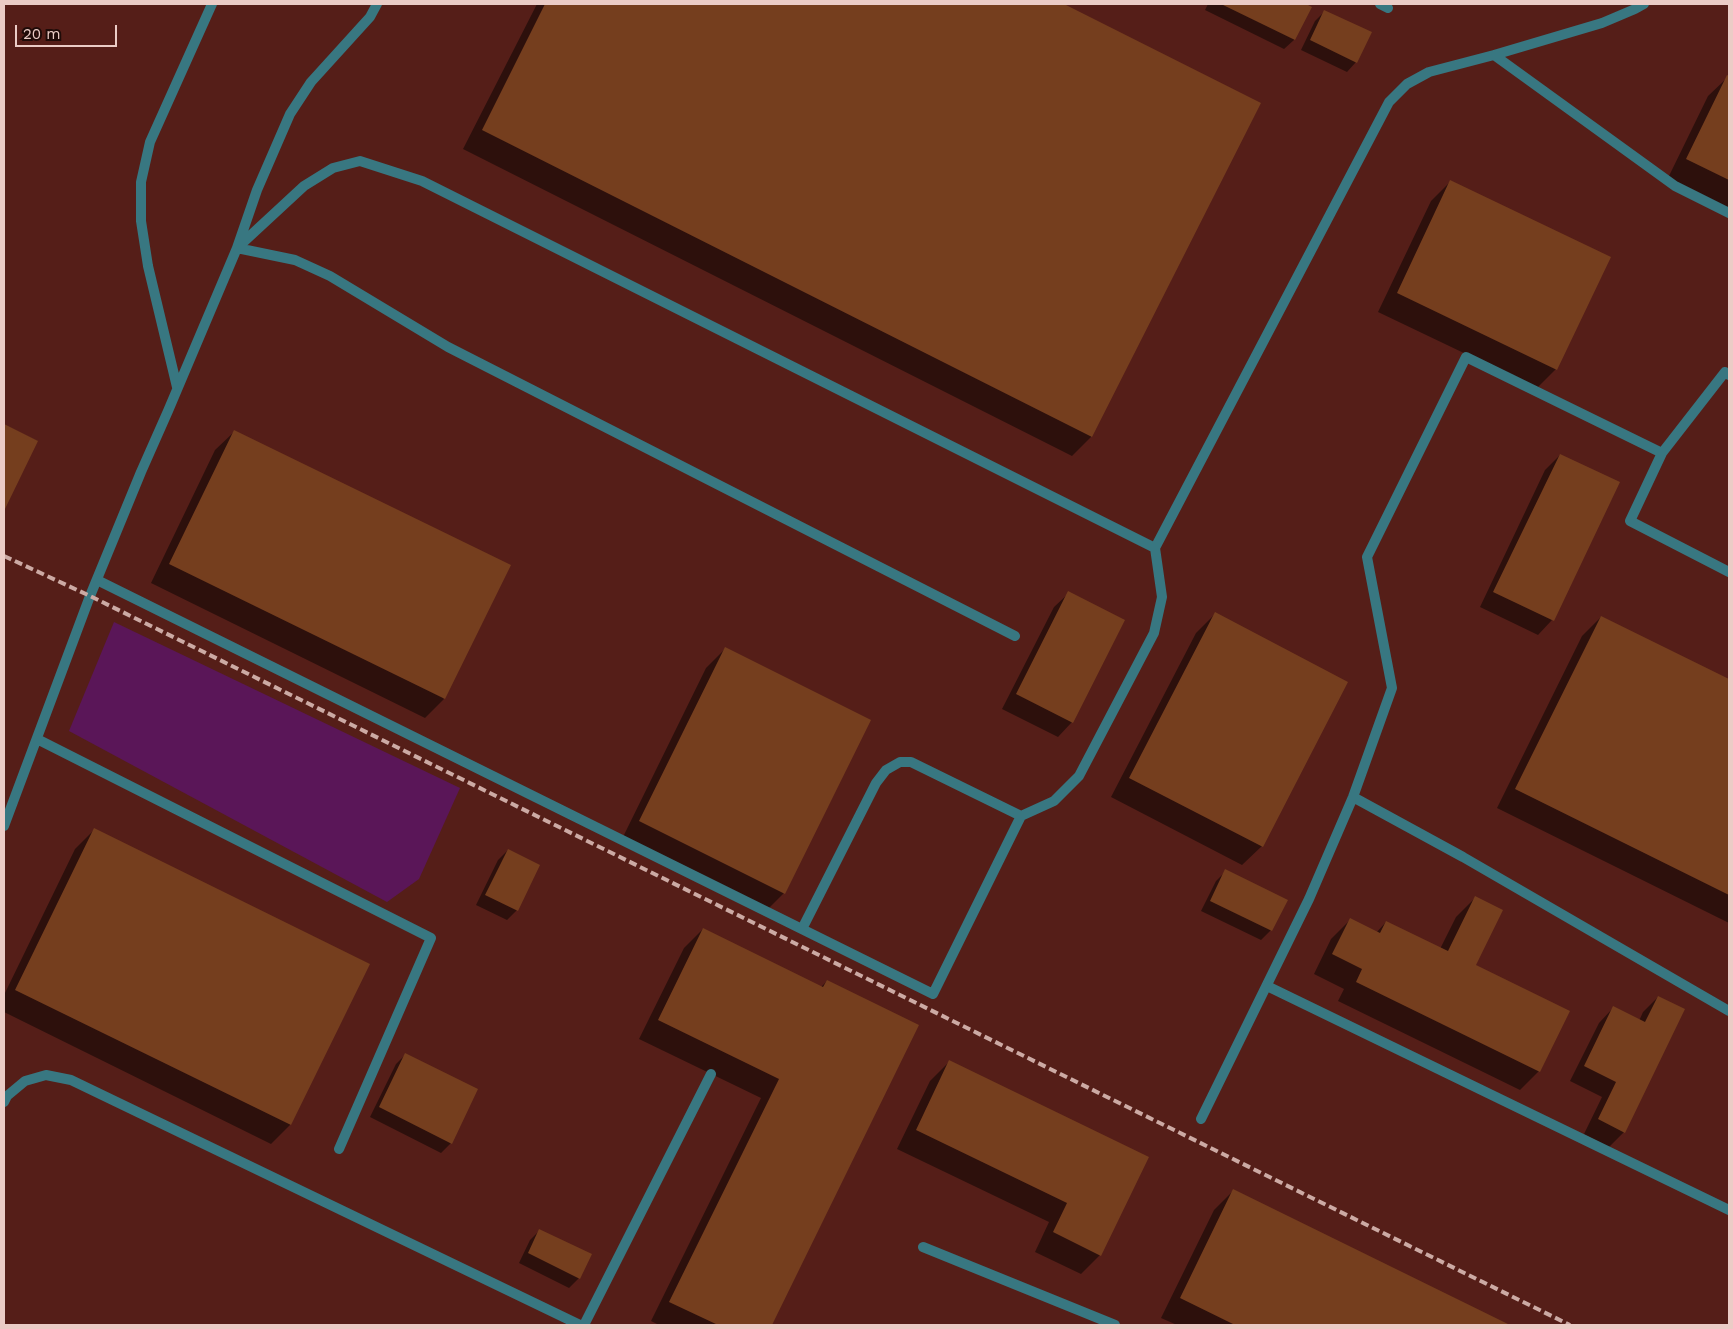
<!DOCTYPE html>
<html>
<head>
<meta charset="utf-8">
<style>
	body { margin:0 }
	#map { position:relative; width:1733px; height:1329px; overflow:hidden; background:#461813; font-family:"Work Sans",sans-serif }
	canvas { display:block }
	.frame { position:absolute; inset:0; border:5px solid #ebccc6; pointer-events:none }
	.scale { position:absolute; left:15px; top:25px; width:102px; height:22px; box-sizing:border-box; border:2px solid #ebccc6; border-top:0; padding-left:6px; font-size:15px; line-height:18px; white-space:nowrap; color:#ebccc6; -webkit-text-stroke:4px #1f0b08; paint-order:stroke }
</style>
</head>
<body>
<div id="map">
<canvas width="1733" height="1329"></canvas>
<div class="frame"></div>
<div class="scale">20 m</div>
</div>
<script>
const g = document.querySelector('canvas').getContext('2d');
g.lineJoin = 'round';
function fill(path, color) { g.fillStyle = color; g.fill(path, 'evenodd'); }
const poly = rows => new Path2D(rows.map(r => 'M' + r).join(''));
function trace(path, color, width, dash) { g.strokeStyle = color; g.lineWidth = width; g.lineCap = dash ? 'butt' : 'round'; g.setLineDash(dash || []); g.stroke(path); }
const built = poly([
	[4,4,1729,4,1729,1325,4,1325]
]);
const green = poly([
	[114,622,460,788,419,879,387,902,69,731]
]);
const shadow = poly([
	[537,4,1061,4,1259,104,1091,437,1072,456,463,149],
	[1208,4,1303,4,1310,7,1294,40,1284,49,1205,10],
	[1325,11,1356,62,1347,72,1301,50,1315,21],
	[1728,77,1729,77,1729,209,1668,178,1708,96],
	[1450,182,1556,369,1537,388,1378,312,1431,201],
	[4,425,37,441,4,509],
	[235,431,444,699,425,718,151,583,215,450],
	[1560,455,1618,483,1552,620,1538,635,1480,607,1545,470],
	[1069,593,1072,722,1058,737,1002,709,1054,607],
	[1215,614,1262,846,1242,865,1111,797,1196,633],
	[1601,617,1729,681,1729,923,1497,808,1582,636],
	[725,649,784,893,765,912,621,841,706,668],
	[94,830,369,964,290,1125,271,1144,4,1012,4,995,75,849],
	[508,850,517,910,507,920,476,905,498,860],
	[1226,871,1286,900,1271,930,1261,940,1201,911,1216,881],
	[1475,898,1475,966,1539,1071,1520,1090,1338,1001,1344,989,1314,974,1331,939,1350,920,1376,933,1386,922,1440,949,1456,917],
	[703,929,821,987,827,981,917,1026,770,1325,659,1325,651,1321,761,1098,639,1039,684,948],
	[1658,997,1624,1132,1609,1147,1584,1134,1602,1097,1570,1081,1599,1023,1613,1008,1639,1021,1643,1012],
	[405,1055,451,1143,441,1153,370,1117,396,1064],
	[949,1062,1147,1158,1100,1255,1081,1274,1035,1252,1049,1222,897,1149,930,1081],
	[1233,1191,1508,1325,1177,1325,1161,1318,1214,1210],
	[540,1230,579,1278,569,1288,519,1263,530,1240]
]);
const building = poly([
	[545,4,1064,4,1261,103,1092,437,482,130],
	[1221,4,1306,4,1312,7,1295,40],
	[1324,10,1372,32,1357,63,1310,40],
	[1727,75,1729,76,1729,180,1686,159],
	[1450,180,1611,257,1557,370,1397,293],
	[4,424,38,441,4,511],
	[234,430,511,565,445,699,169,564],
	[1560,454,1620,482,1554,621,1493,592],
	[1068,591,1125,620,1073,723,1016,694],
	[1215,612,1348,682,1263,847,1129,778],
	[1601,616,1729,679,1729,895,1515,789],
	[725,647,871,720,785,894,639,821],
	[94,828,370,964,291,1125,15,990],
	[508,849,540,865,518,911,485,895],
	[1225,869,1288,900,1272,931,1210,901],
	[1475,896,1503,910,1476,965,1570,1011,1540,1072,1356,982,1362,969,1332,954,1350,918,1380,933,1386,921,1448,951],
	[703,928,823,987,827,980,919,1025,772,1325,718,1325,669,1302,779,1079,658,1020],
	[1658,996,1685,1009,1625,1133,1598,1119,1616,1082,1584,1066,1613,1006,1645,1022],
	[405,1053,478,1089,452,1144,379,1107],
	[949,1060,1149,1157,1101,1256,1053,1232,1067,1203,916,1130],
	[1233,1189,1510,1325,1235,1325,1180,1298],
	[539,1229,592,1254,580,1279,528,1253]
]);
const lane = poly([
	[377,4,370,17,311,82,290,114,257,190,237,248,295,260,330,276,448,347,1015,636],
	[1380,4,1388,8],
	[1494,55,1602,23,1635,9,1644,4],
	[177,387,148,266,141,221,141,182,150,142,212,4],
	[1662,453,1725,372,1729,375],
	[97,580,933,994,1021,816,1054,801,1079,776,1154,633,1162,597,1155,548],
	[37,739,431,938,339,1149],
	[1353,797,1463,857,1729,1011],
	[4,826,90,596,141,472,168,411,237,248,304,186,333,168,360,161,422,181,1155,548,1389,102,1407,84,1429,72,1494,55,1675,186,1729,213],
	[802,929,876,783,886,770,900,762,911,762,1021,816],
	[1267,986,1729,1210],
	[4,1102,7,1096,25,1081,46,1075,71,1080,580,1325],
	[1201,1119,1309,899,1353,797,1392,688,1367,557,1466,357,1662,453,1630,521,1729,572],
	[923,1247,1115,1325],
	[584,1325,711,1074]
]);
const rail = poly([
	[4,556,90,596,1570,1325]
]);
fill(built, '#551e18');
fill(green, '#5a1658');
fill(shadow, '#0007');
fill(building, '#753e1e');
trace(lane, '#387781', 10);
trace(rail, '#ccaaa4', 4, [8, 4]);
</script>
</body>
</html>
